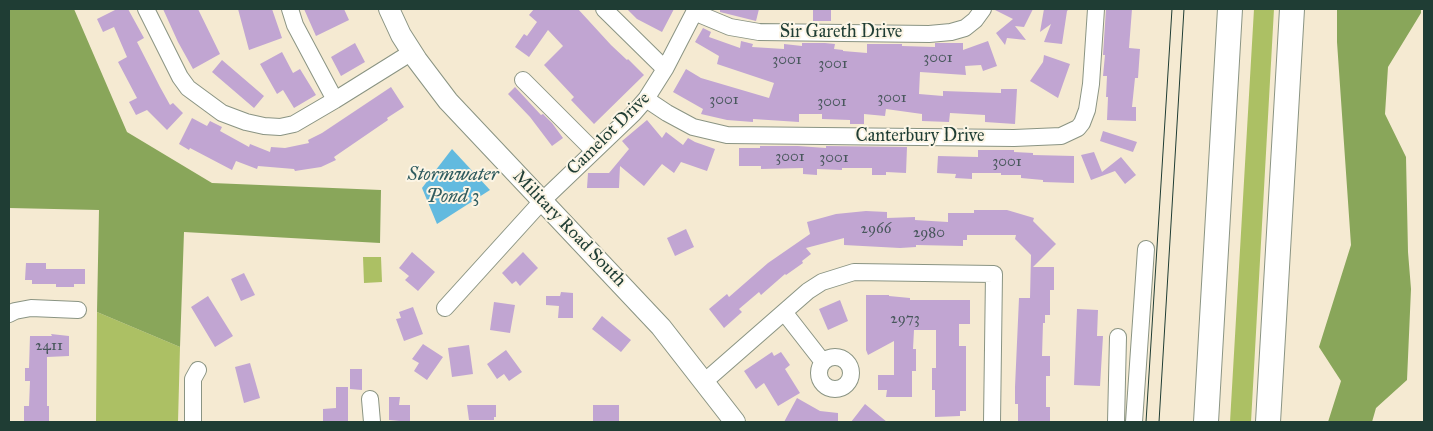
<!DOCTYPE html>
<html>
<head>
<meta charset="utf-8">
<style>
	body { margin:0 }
	#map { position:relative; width:1433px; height:431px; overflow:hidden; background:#f5ead2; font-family:"IM FELL Great Primer",serif }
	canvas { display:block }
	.frame { position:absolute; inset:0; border:10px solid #1f3d34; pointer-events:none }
</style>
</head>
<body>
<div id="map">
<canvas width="1433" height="431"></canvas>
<div class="frame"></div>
</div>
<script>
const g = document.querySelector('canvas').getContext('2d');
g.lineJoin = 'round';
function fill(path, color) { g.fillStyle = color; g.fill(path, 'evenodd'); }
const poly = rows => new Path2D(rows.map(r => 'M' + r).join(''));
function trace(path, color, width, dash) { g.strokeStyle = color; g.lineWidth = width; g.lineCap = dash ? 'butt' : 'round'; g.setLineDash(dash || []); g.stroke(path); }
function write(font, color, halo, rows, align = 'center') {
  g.font = font + ' "IM FELL Great Primer",serif'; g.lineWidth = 4; g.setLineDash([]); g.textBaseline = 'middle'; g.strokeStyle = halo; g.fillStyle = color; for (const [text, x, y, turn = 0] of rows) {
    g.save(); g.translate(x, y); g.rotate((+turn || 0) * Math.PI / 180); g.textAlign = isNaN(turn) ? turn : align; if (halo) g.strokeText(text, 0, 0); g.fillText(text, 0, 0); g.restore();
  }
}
const green = poly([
	[1254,9,1274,9,1251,422,1230,422],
	[363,257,381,257,382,282,364,283],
	[97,312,180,347,178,422,96,422]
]);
const forest = poly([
	[9,9,74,9,127,132,212,183,381,190,380,243,184,232,180,347,97,312,99,210,9,208],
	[1337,9,1421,9,1421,13,1388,67,1385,114,1406,157,1408,252,1411,289,1407,380,1376,408,1372,422,1328,422,1341,381,1319,347,1351,245,1337,42]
]);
const water = poly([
	[452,149,490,190,437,224,422,188]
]);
const building = poly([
	[117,9,128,9,144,38,137,42,160,87,170,105,173,103,183,113,167,130,147,110,136,115,129,102,137,98,118,62,127,57,114,27,103,32,97,19],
	[163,9,198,9,220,54,193,69,178,42],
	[238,9,272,9,282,38,249,50],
	[304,9,344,9,349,20,316,36],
	[534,9,578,9,611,45,627,60,628,59,644,75,594,124,571,100,574,97,544,65,563,46,548,30,529,57,515,47,524,34,527,36,537,22,529,15],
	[627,9,674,9,662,32,637,19],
	[720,9,759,9,756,21,720,12],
	[813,9,831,9,831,21,813,21],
	[993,9,1033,9,1024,27,1015,26,1026,40,1007,38,1005,45,996,33,1013,19],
	[1044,9,1069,9,1067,11,1062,44,1044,42,1051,24,1040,32],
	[1106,9,1132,9,1129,48,1140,49,1138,78,1135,78,1132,107,1136,107,1136,121,1107,120,1108,97,1106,97,1107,76,1103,76,1105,55,1103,55],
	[703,28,711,32,709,37,740,48,741,41,753,44,752,47,784,49,784,44,802,46,802,43,825,43,835,44,834,49,843,50,843,51,867,53,867,44,902,44,902,46,935,47,935,43,963,43,963,50,988,41,997,66,983,71,981,65,965,66,966,75,920,72,919,94,943,96,943,91,1001,93,1001,89,1017,89,1015,124,985,122,985,115,950,113,949,122,922,121,922,114,886,109,885,116,864,114,864,124,850,124,850,120,822,119,822,114,799,114,799,122,753,119,753,122,727,120,701,114,703,109,673,92,686,69,701,78,769,98,774,83,717,64,719,56,695,42],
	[355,43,365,62,341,76,331,57],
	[282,52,293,73,300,69,316,95,294,108,283,90,277,94,260,64],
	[1044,55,1070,64,1058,98,1030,81,1043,62],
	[222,60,264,96,254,108,212,72],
	[391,87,404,107,387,118,388,120,334,157,336,160,321,167,295,171,294,169,258,166,257,169,236,161,232,170,190,148,189,150,179,144,192,118,207,126,210,121,222,127,220,131,249,147,250,144,270,152,271,147,285,148,309,143,308,140,322,133],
	[515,87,541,115,543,114,552,123,563,138,552,146,530,117,508,94],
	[647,120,662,138,666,132,683,145,688,138,695,142,715,149,707,171,681,162,674,173,662,164,644,186,620,166,619,188,587,188,588,173,609,173,629,149,622,141],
	[1103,131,1137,142,1133,152,1100,141],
	[760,146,798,146,826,148,826,146,907,147,906,173,886,172,886,175,872,175,872,168,842,168,842,170,817,169,817,175,803,174,803,168,761,169,761,166,739,166,739,148,760,148],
	[978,150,1014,150,1014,152,1033,153,1033,155,1074,156,1074,183,1043,182,1043,180,1021,178,1021,175,1001,175,1001,173,972,173,972,179,955,178,956,174,937,173,938,156,978,157],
	[1094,152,1102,172,1121,157,1136,175,1125,184,1115,171,1091,180,1081,155],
	[974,210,1007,210,1034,218,1033,221,1056,244,1033,267,1054,267,1054,290,1050,290,1050,315,1045,315,1045,323,1043,323,1042,356,1050,356,1050,376,1046,376,1046,407,1050,407,1050,422,1018,422,1018,404,1015,404,1015,387,1019,298,1030,298,1031,255,1015,239,1016,235,967,235,967,240,963,240,963,246,916,245,916,247,900,248,844,245,844,238,806,248,811,254,802,261,803,263,786,275,785,274,761,295,759,292,739,309,742,312,724,328,709,309,727,294,729,297,768,263,810,234,807,222,836,214,866,211,887,212,887,218,915,217,915,220,948,222,948,213,974,213],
	[686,229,694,247,675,256,667,238],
	[412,252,435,272,418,291,405,280,409,276,399,268],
	[523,252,538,268,520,286,516,281,512,284,502,273],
	[26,263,46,263,46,269,85,269,85,284,74,284,74,287,56,287,56,284,32,284,32,280,25,280],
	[244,273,255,295,241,301,231,279],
	[561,292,573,293,573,318,558,318,559,306,546,305,546,296,560,296],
	[866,295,889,295,889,296,910,298,910,300,970,300,970,324,959,324,959,346,966,346,966,411,960,411,960,416,935,417,935,390,932,390,932,368,936,368,936,330,914,330,913,349,916,349,916,371,912,371,912,397,886,397,887,390,878,390,878,375,894,375,894,341,868,355,866,350],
	[208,296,233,336,215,347,191,307],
	[840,300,848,321,828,330,819,309],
	[494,302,515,305,510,333,490,330],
	[413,307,423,334,404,341,396,319,401,318,399,312],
	[1077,309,1098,310,1097,336,1103,336,1100,386,1074,385],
	[602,316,631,340,621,352,592,329],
	[51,334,69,336,69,356,47,357,47,406,49,406,49,422,24,421,24,406,29,406,30,381,25,381,25,368,29,368,30,336,52,336],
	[423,344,443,357,427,380,414,371,419,363,412,359],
	[469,345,473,374,452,377,448,348],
	[506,350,522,372,509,381,504,374,497,379,487,364],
	[772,352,774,356,781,352,790,365,785,369,800,393,778,406,764,383,756,389,744,371],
	[250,363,260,398,244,403,235,367],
	[350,369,362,369,362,390,350,389],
	[336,387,348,387,348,422,323,422,323,409,336,408],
	[389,397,400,397,399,405,410,405,410,422,389,420],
	[797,398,820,411,838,413,838,422,784,422],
	[865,404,887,422,851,422],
	[467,405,496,405,496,417,494,417,494,420,469,420],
	[593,405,619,405,619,422,593,422]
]);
const minor = poly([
	[146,9,180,77,188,88,222,113,246,122,264,126,280,127,294,124,335,100],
	[290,9,295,25,335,100,412,52],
	[604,9,665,69],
	[694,12,730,27,759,32,929,34,951,32,965,28,975,20,983,9],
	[523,80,594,151],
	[646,99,667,113,693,127,727,135,1014,138,1061,136,1078,128,1082,123,1087,110,1091,84,1096,9],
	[445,308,543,200,633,114,646,99,665,69,696,9],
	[784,312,823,362],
	[9,314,15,311,31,308,78,310],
	'819 373a16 16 0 1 1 32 0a16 16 0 1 1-32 0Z',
	[704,382,808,291,822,282,854,272,994,274,992,422],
	[370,399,372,422],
	[193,422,193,379,198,370],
	[1116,422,1118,337],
	[1134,422,1146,249]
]);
const major = poly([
	[389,9,401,35,417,60,448,101,661,327,735,422]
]);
const highway = poly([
	[1206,422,1230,9],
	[1268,422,1292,9]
]);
const tram = poly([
	[1146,422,1172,9],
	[1159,422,1184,9]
]);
const numberNames = [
	["3001",938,58],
	["3001",787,60],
	["3001",833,64],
	["3001",892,98],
	["3001",724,100],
	["3001",832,102],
	["3001",790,157],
	["3001",834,158],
	["3001",1007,162],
	["2966",876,229],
	["2980",929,233],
	["2973",905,319],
	["2411",49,346]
];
const streetNames = [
	["Sir Gareth Drive",841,33],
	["Camelot Drive",609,134,-45],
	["Canterbury Drive",920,137],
	["Military Road South",569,229,46]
];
const waterNames = [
	["Stormwater",453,175],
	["Pond 3",453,197]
];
fill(green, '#acc064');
fill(forest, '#89a65a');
fill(water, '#62badf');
fill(building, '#c1a5d2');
trace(minor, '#8a9483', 18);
trace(major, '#8a9483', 22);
trace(highway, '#8a9483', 26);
trace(minor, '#fff', 16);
trace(major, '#fff', 20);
trace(highway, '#fff', 24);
trace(tram, '#1f3d34', 1);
write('15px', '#48575c', null, numberNames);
write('18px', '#1f3d34', '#fcf5e5', streetNames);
write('italic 19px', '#305c5f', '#fcf5e5', waterNames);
</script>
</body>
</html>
